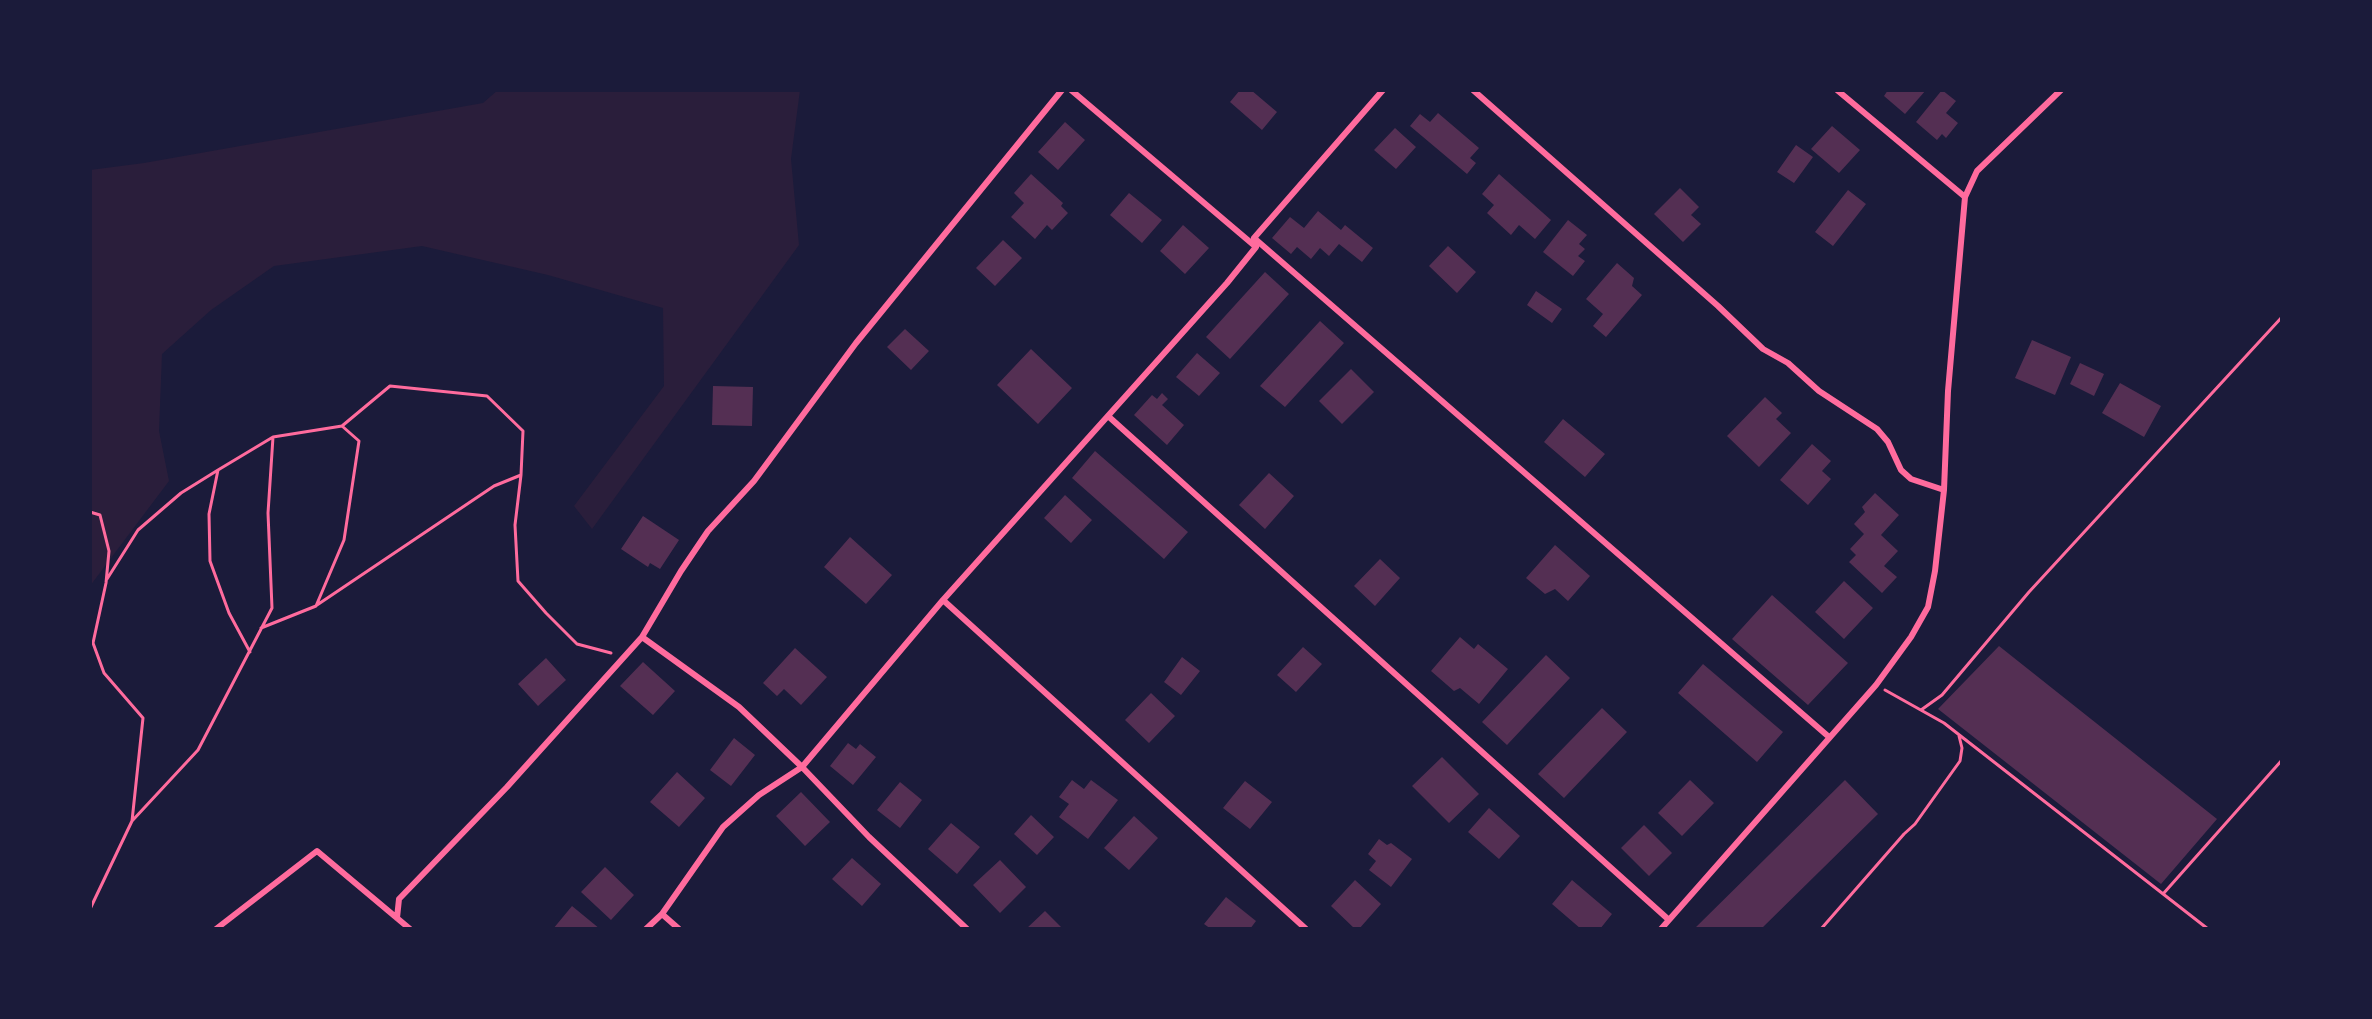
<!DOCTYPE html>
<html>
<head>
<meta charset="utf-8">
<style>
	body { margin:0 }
	#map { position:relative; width:2372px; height:1019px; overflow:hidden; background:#1b1b3a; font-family:"Alegreya Sans",sans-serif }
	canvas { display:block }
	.frame { position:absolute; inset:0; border:92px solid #1b1b3a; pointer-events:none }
</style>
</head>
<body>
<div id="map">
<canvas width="2372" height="1019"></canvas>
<div class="frame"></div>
</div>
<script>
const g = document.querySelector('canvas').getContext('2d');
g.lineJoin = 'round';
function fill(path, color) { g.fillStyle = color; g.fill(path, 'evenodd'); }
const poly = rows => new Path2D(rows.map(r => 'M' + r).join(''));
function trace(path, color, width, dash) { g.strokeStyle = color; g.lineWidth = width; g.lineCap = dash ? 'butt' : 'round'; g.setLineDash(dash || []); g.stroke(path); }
const green = poly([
	[498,90,800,90,791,159,799,245,592,529,574,506,664,386,663,308,548,275,422,246,274,266,211,310,162,354,159,431,169,481,90,586,90,170,144,163,483,103]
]);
const building = poly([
	[1240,90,1251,90,1277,112,1262,130,1230,102],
	[1888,90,1926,90,1905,114,1884,96],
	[1942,90,1956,101,1946,113,1958,123,1946,138,1942,134,1937,140,1916,122],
	[1438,113,1479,148,1470,158,1476,163,1467,174,1410,126,1420,114,1430,122],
	[1065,122,1085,140,1058,170,1038,152],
	[1832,126,1860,150,1839,173,1811,149],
	[1395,128,1416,147,1396,169,1374,150],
	[1796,145,1813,157,1794,183,1777,172],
	[1031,174,1063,203,1061,206,1068,213,1052,230,1047,225,1035,239,1011,217,1024,203,1014,193],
	[1499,174,1551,220,1535,239,1519,225,1511,235,1487,213,1494,205,1482,194],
	[1680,188,1699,207,1691,215,1701,224,1683,242,1654,214],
	[1848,190,1866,204,1833,246,1815,232],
	[1129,193,1162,220,1142,243,1110,215],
	[1318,211,1341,230,1345,225,1373,248,1362,262,1339,244,1329,256,1320,248,1311,259,1297,247,1291,254,1272,238,1290,217,1304,228],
	[1568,220,1587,235,1579,244,1585,249,1578,256,1585,261,1573,276,1543,252],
	[1183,225,1209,248,1185,274,1160,251],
	[1003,240,1022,258,995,286,976,268],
	[1448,246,1476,272,1457,293,1429,266],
	[1617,263,1634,278,1632,286,1642,295,1606,337,1593,326,1603,314,1586,299],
	[1265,272,1289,294,1230,359,1206,337],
	[1536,291,1562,309,1552,323,1527,305],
	[1320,321,1344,343,1285,407,1260,386],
	[905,329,929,351,911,370,887,347],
	[2032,340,2071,357,2055,395,2015,378],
	[1031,349,1072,388,1038,424,997,385],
	[1197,353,1220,373,1199,396,1176,377],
	[2080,363,2104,374,2094,396,2070,384],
	[1351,369,1374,392,1342,424,1319,401],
	[2120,383,2161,406,2144,437,2102,413],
	[713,386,753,387,752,426,712,425],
	[1162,393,1168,399,1162,405,1184,425,1167,445,1134,415,1152,395,1157,399],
	[1765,397,1782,413,1776,419,1791,433,1759,467,1727,436],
	[1563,419,1605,454,1585,477,1544,442],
	[1812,444,1831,461,1822,471,1831,479,1808,505,1780,480],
	[1095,451,1188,532,1164,559,1072,478],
	[1269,473,1294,496,1265,529,1239,505],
	[1875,493,1899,515,1881,535,1898,551,1884,566,1897,577,1882,593,1849,562,1856,555,1850,549,1864,534,1854,524,1865,512,1862,507],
	[1065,495,1092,520,1071,543,1044,518],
	[643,516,679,540,660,569,650,563,648,567,621,549],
	[850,537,892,575,866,604,824,567],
	[1555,545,1590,576,1568,601,1555,589,1545,594,1526,578],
	[1380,559,1400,578,1375,606,1354,586],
	[1844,581,1873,608,1844,639,1815,612],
	[1772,595,1848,663,1808,705,1732,639],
	[1460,637,1474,649,1478,644,1508,669,1479,704,1460,688,1454,691,1431,671],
	[1999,646,2217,819,2161,884,1938,709],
	[1303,647,1322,664,1296,692,1277,675],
	[795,648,827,677,801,705,784,689,777,696,763,683],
	[1546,655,1570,678,1507,745,1482,722],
	[1182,657,1200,671,1181,695,1164,682],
	[546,658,566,680,538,706,518,684],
	[643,662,675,691,653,715,620,686],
	[1703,664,1783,732,1757,762,1678,693],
	[1151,693,1175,716,1149,743,1125,720],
	[1602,708,1627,732,1564,798,1538,774],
	[734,738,755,755,731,786,710,770],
	[848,743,856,749,860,744,876,757,853,785,830,766],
	[1442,757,1479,794,1449,823,1412,786],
	[677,772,705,798,679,827,650,802],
	[1072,780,1084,789,1091,780,1118,800,1088,839,1059,817,1069,804,1059,797],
	[1690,780,1714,803,1682,836,1658,813],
	[1845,780,1878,814,1761,929,1694,929],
	[1245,781,1272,802,1250,829,1223,808],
	[900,782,922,800,900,828,877,810],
	[801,792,830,822,805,846,776,816],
	[1489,808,1520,836,1499,859,1468,832],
	[1031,815,1054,837,1037,855,1014,834],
	[1134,816,1158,838,1129,870,1104,848],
	[951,823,980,847,957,874,928,849],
	[1644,825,1672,853,1649,876,1621,848],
	[1379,839,1387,845,1391,843,1412,859,1391,887,1369,870,1376,861,1368,854],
	[852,858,881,884,862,906,832,879],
	[1000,860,1026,887,1000,913,973,885],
	[605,867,634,895,611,920,581,892],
	[1355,880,1381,904,1359,929,1355,929,1331,906],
	[1572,880,1612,914,1600,929,1581,929,1552,904],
	[1226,897,1256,921,1250,929,1211,929,1204,924],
	[572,906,600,929,553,929],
	[1045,911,1063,929,1026,929]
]);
const path = poly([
	[342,426,390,386,487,396,523,431,521,475],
	[218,470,273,437],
	[90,512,100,515,109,551,106,583,93,643,104,673,143,718,132,821,90,909],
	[107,579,138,530,181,493,218,470,209,514,210,561,229,613,250,652],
	[317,605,494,486,521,475,515,525,518,581,546,613,577,644,611,653],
	[1885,690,1944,723,2208,929],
	[1921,710,1942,695,2029,592,2282,317],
	[132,821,198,750,272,608,268,513,273,437,342,426,359,441,344,540,316,606,261,628],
	[2163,894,2282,760],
	[90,927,91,929],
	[1821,929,1904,834,1915,824,1960,761,1962,748,1959,736]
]);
const minor = poly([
	[1071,90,1256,247],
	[1473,90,1718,306,1763,349,1788,363,1819,391,1877,429,1888,442,1901,470,1911,479,1944,490],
	[1837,90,1965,197],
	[1254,238,1829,737],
	[1108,416,1669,920],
	[943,600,1306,929],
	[642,637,739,707,802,767,869,837,967,929],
	[662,914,679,929],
	[397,918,399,899,507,787,642,637,681,571,708,531,754,481,856,343,1062,90],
	[216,929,317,851,410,929],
	[646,929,662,914,723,827,759,795,802,767,943,600,1227,283,1256,247,1254,238,1383,90],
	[1661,929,1876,685,1911,637,1928,607,1935,571,1944,490,1948,391,1965,197,1977,171,2061,90]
]);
fill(green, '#2a1e3b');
fill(building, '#542f53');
trace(path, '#ff6b9d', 3);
trace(minor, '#ff6b9d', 6);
</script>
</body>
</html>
